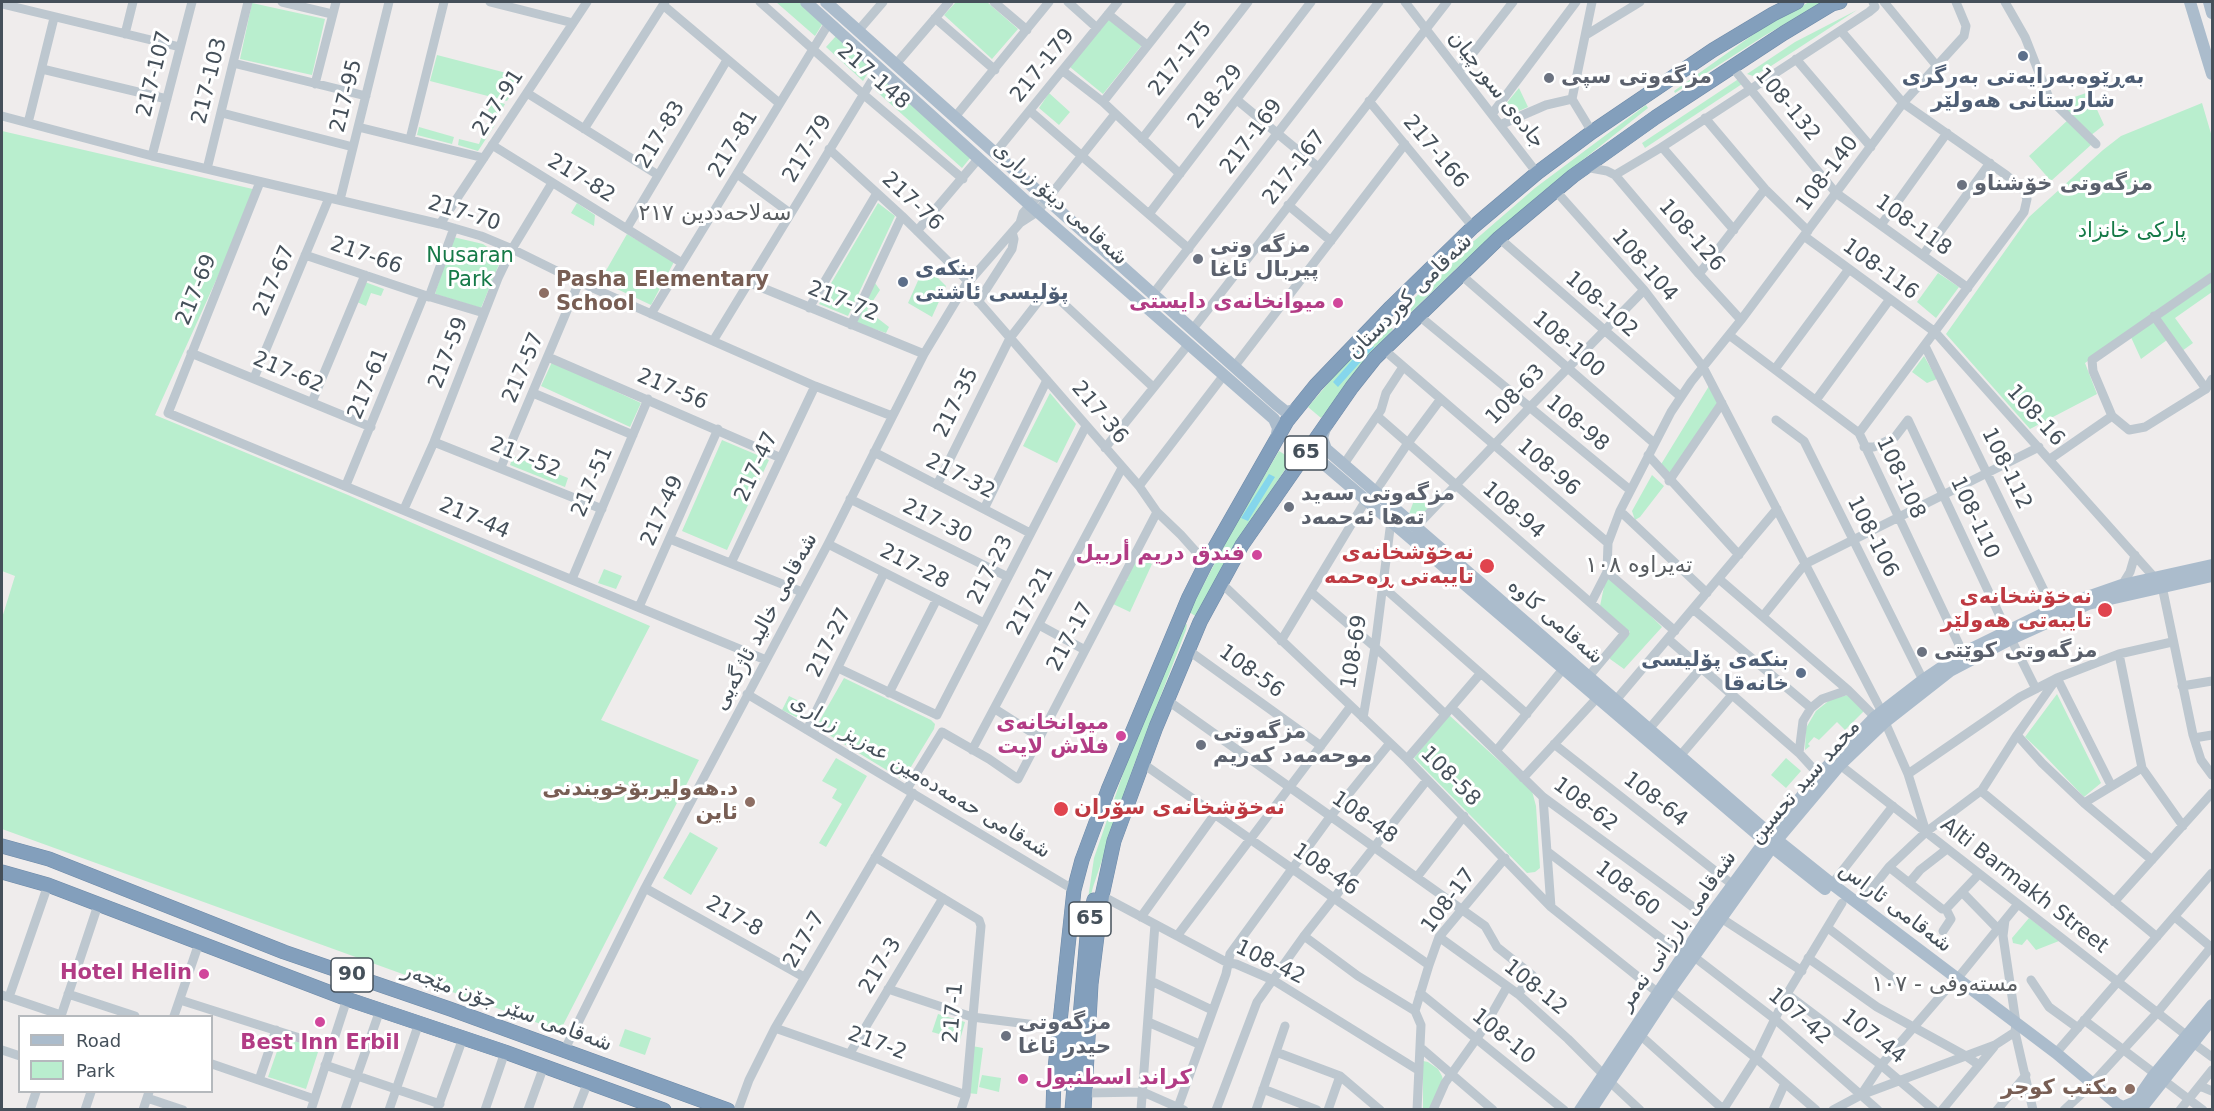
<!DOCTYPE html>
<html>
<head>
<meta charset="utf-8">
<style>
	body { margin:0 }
	#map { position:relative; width:2214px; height:1111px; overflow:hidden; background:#efecec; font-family:"DejaVu Sans",sans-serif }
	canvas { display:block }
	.frame { position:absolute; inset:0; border:3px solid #45505a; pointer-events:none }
	.legend { position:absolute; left:18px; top:1015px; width:195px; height:78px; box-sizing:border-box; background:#fff; border:2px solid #b5b9bd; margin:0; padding:8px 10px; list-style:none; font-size:18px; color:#45505a }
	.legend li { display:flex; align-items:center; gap:12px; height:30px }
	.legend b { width:30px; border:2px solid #b5b9bd }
</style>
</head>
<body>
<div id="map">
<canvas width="2214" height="1111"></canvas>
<div class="frame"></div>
<ul class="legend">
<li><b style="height:8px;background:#abbccc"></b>Road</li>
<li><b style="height:16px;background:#b9eece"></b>Park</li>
</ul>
</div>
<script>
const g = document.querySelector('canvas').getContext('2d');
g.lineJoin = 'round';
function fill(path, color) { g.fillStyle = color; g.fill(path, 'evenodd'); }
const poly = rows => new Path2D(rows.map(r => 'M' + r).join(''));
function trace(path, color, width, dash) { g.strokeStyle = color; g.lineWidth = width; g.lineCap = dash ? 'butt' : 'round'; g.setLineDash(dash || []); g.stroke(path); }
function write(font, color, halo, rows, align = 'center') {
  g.font = font + ' "DejaVu Sans","Noto Naskh Arabic",sans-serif'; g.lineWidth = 6; g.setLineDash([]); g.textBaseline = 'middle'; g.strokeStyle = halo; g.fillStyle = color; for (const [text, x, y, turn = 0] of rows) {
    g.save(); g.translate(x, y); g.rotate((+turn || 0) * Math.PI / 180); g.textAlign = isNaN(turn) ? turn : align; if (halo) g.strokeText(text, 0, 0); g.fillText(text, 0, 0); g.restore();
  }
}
const green = poly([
	[776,2,799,2,823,23,815,36],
	[956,2,987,2,1018,29,992,59,944,15],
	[1809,2,1823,2,1764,36,1675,93,1674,91,1761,29],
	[252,3,325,19,312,75,240,59],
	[1857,10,1768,68,1753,76,1747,74,1795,42],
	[1108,19,1142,45,1103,94,1070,67],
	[836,36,871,68,863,81,826,47],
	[437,55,522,77,507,101,430,81],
	[1740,78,1742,84,1645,148,1642,143],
	[884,79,971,157,962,168,875,90],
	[1519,88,1528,107,1512,114,1505,105],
	[2089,92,2104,125,2090,136,2057,103],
	[1049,93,1070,112,1059,125,1039,108],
	[491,100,505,104,496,121,486,119],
	[2202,103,2212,137,2212,292,2175,318,2193,343,2182,351,2156,315,2085,363,2097,394,2030,429,1946,334,2029,217,2103,150,2121,136],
	[1646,105,1648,108,1540,194,1459,266,1402,321,1398,320,1397,316,1452,260,1535,188],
	[2069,119,2092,144,2051,181,2029,156],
	[487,123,495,125,478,151,458,145,459,139,479,144],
	[419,127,454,137,452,144,417,135],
	[2,131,257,190,155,415,348,495,650,626,601,720,699,760,560,1031,2,829,2,618,15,576,2,571],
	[577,203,595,215,594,226,571,213],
	[878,203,895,216,848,316,819,304],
	[627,234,674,262,651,305,600,281],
	[453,237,483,244,502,257,481,308,435,294],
	[925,265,946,286,932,317,908,303],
	[1938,273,1959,287,1936,318,1917,302],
	[365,282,384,289,381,296,371,293,366,306,357,302],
	[875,283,880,290,867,310,889,327,886,333,856,323],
	[2153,319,2167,340,2141,359,2130,335],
	[1385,323,1393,329,1321,418,1308,407,1347,361],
	[1924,356,1937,379,1927,383,1912,372],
	[552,362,641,403,630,427,541,386],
	[1709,386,1718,403,1668,476,1660,466],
	[1050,393,1076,424,1057,463,1023,446],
	[722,440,769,460,727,550,682,531],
	[1279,451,1292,459,1244,532,1197,617,1189,612,1234,527],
	[513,456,568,478,565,487,510,465],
	[1652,475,1664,486,1640,517,1635,520,1632,511],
	[1417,492,1432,503,1418,521,1409,514],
	[1138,557,1152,564,1130,612,1113,604,1126,580,1129,581,1126,579],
	[604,569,622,576,616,589,598,583],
	[1607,572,1662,627,1624,669,1610,659,1610,656,1630,632,1600,606],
	[1187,624,1186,630,1134,765,1093,887,1085,919,1094,858,1127,762,1182,627],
	[844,678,931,720,935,724,934,729,903,780,816,727],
	[2057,694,2101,783,2084,797,2044,755,2025,737],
	[1848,695,1863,708,1863,712,1845,730,1837,722,1819,740,1814,737,1808,744,1810,746,1805,750,1806,728,1816,711,1831,699],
	[789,696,807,705,800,719,782,710],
	[1449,715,1532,791,1536,806,1540,868,1535,872,1527,873,1414,758],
	[836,758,867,776,826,847,819,843,842,804,832,798,837,789,822,781],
	[1786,758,1801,771,1786,788,1771,775],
	[690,832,718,848,691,895,663,878],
	[2029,918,2059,941,2036,950,2027,939,2022,945,2013,943,2012,938],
	[938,1014,965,1022,960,1040,932,1032],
	[625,1029,651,1038,645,1055,619,1046],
	[282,1037,319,1049,306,1089,268,1077],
	[972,1046,983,1048,977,1094,967,1093],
	[1423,1061,1428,1062,1438,1069,1442,1076,1443,1080,1430,1109,1423,1109],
	[982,1075,1001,1078,999,1092,979,1087]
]);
const water = poly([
	[1368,342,1374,347,1338,387,1333,382],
	[1269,474,1275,477,1248,521,1241,518]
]);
const minor = poly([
	[282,2,332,14],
	[490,2,573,23],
	[760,2,863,94,963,179],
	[994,2,1027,30],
	[1068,2,1097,28],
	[1405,2,1537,173],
	[1884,2,1936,65],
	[2005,2,2025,37,2049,98,2096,144],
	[2,4,180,47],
	[663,5,779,103],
	[1108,14,1147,45],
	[935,18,995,70],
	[858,31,883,2],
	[1841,31,1903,103,2006,175,2023,189,2027,199,2024,212,1859,433],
	[125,34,133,2],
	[1586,35,1640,2],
	[1796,59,1871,147],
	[233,63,366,96],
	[896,64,949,2],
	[1733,68,1836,193,1968,288],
	[42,69,167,99],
	[1063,71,1103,102,1180,174],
	[1459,71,1513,2],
	[315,84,336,2],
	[527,93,658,175],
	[1237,100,1318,167],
	[1369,101,1473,227],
	[1103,102,1182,2],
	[1030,111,1189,249],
	[222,113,353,147],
	[1492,114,1576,2],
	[2,116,152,156,440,224,481,236,512,249,579,282,815,386,892,416],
	[955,117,1049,2],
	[1705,118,1765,189,1808,231],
	[28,123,54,18],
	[1500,125,1546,105,1572,99],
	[358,127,484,158],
	[584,129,665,2],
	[1592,132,1572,99,1592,2],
	[410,139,444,2],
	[1142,139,1248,2],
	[492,145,682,263],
	[1662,147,1734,230],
	[829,149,902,216,969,282],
	[995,153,1118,2],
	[152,156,192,2],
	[1585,167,1607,171,1615,175,1699,274,1741,320],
	[207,169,248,2],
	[737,174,790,213],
	[1615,175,1662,147,1869,12,1875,7,1873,2],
	[260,182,168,413,766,660],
	[1555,190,1644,290,1703,367,1882,712],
	[340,200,389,2],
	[1288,205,1331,241],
	[1149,214,1311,2],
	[1020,223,1023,213,1040,194],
	[440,224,587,2],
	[1881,225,1947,133],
	[627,228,727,60],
	[917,231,979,158],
	[1804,236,1935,332,2154,577],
	[1499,238,1681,397],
	[305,255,424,295,484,313],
	[1923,255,1990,163],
	[1460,274,1654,443],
	[1699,274,1765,189],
	[748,282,924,354],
	[965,286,1139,486,1157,512,1181,535,1206,563],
	[1153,294,1379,2],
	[429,297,454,228],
	[978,302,1012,249,1014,239,1012,232],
	[809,308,877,193],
	[651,314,829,23],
	[1418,315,1630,490],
	[2154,316,2206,389],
	[851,325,902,216],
	[1192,330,1447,2],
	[1729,335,1859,433,1963,653],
	[713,341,879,69],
	[1925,346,2053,609],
	[1383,349,1608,543],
	[191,353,371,427],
	[548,357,781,458],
	[1234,367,1405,144],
	[1775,369,1849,269],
	[254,378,329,198],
	[533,393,633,435],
	[1816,400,1890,299],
	[312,402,365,275],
	[1377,416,1625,633,1589,676],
	[2112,416,2129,430,2145,427,2206,389,2212,379],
	[1776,420,1804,441,1923,680],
	[1908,420,2007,631],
	[434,442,602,509],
	[1864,447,1874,447,1895,437,1908,420],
	[1105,448,1188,345],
	[874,452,1030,533],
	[1648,455,1739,555],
	[2050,459,2112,416,2093,371,2092,360,2212,277],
	[1344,464,1381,410,1386,393,1403,367],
	[501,467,579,282],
	[1669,481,1722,403],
	[346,485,424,295],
	[937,485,1010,338,1048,289,1153,387],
	[1139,486,1224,375],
	[1375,492,1408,443,1440,400],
	[850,499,1008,577],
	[404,509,434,442,498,278,512,249,552,183],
	[984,509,1047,380],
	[1620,511,1707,593],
	[1416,527,1529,408,1644,290],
	[670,539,802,592],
	[828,544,984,623],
	[731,563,815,386],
	[1607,572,1675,631],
	[572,579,648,399],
	[1719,579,1848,690,1875,717],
	[1220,582,1407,759,1551,907,1657,992],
	[2122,585,2130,572,2135,555],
	[2162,586,2193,735,2201,760,2212,775],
	[1383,587,1527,714],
	[1312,593,1375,647,1445,714],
	[1591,603,1607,572,1608,543,1620,511,1671,412,1691,382,1741,320,1903,103,1964,36,1966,26,1956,2],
	[639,607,718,429],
	[1693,609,1811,708],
	[1763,616,1805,564,2039,447],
	[1039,625,1085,650],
	[1668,639,1799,753,1819,775],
	[2011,639,2036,689],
	[1281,641,1366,500],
	[1188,650,1321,746],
	[2119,654,2142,768,2183,826],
	[838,668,937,715],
	[2182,686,2212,681],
	[889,693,937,599],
	[747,694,1074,890],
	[1167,700,1485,926,1497,947,1532,975,1518,994],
	[1616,700,1777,509],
	[1452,708,1543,797,1708,918],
	[995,709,1039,737],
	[937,715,1086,426],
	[1363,718,1375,647,1391,521],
	[1885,722,1908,774,1926,832],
	[1649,729,1701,668],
	[807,730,884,573],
	[942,732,989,759,1018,779,1157,512],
	[2017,735,2042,763,2084,803,2152,860],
	[2194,738,2212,735],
	[1554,744,1733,885],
	[972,750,1122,468],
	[1496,751,1563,669],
	[1799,753,1803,721,1811,708,1822,699,1848,690],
	[1680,756,1732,695],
	[1407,759,1480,674],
	[1142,763,1429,965],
	[1840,765,2186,1035],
	[1908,774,2020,697,2057,678,2119,654,2172,642],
	[1523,778,1597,698],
	[907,789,942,732],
	[1981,791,2157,937],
	[1543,797,1551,907],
	[2084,803,2142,768],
	[1548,852,1683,955],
	[875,857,979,920,981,926,966,1095,961,1110],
	[1889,867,1942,909,1946,909,1951,919,1943,931],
	[1417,877,1464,816],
	[1909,883,1920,870,1947,849],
	[1832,884,1893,806],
	[645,888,804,977],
	[1962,892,1997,928],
	[1102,896,1228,963,1236,964,1273,980,1418,1070],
	[2114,902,2212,793],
	[1859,905,1889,867,1926,832,1982,790,2017,735,2057,678,2111,785],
	[1946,909,1979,874],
	[1141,917,1215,814],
	[2175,917,2212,948],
	[1721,918,1802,971],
	[2005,920,2003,936,2016,1023,2015,1032,2033,1110],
	[1828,928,1901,984],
	[1177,936,1351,706],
	[1304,936,1358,976,1415,1011],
	[1439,937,1518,994,1568,1039,1603,1074],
	[1693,956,1776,1020,1878,1110],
	[1808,958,1877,1007,1966,1056,1979,1065],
	[1957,979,2018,904],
	[2031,980,2049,1007,2078,1028],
	[1151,981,1212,1010],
	[888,989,972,1017,1060,1028],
	[1670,990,1756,1058,1816,1110],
	[1420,993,1564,1110],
	[68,994,135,1016],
	[1787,994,1881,1065,1934,1110],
	[2,995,61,1015],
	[9,997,48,885],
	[180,1000,331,1048],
	[61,1016,98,905],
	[174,1016,199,943],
	[2084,1020,2203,1110],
	[1148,1022,1199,1044],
	[775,1028,966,1095],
	[1640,1035,1724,1110],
	[2193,1043,2212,1057],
	[1421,1048,1493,1110],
	[2,1050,20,1056],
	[564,1051,645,888,828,544,924,354,965,286,1020,223,1037,212,1115,114],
	[1276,1052,1340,1076,1380,1110],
	[850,1053,943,898],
	[2056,1053,2212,873],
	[212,1064,314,1099],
	[325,1065,440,1104],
	[259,1080,276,1030],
	[1610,1082,1640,1110],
	[2200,1086,2212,1091],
	[1263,1089,1317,1110],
	[1085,1093,1143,1092,1184,1110],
	[1861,1095,1881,1065,1951,984],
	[147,1098,183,1110],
	[438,1107,463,1038],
	[1178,1107,1226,974,1230,954,1330,817,1390,743],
	[30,1110,36,1092],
	[85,1110,91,1092],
	[143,1110,149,1092],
	[311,1110,347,999],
	[345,1110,380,1010],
	[389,1110,419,1023],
	[485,1110,505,1052],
	[528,1110,544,1066],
	[577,1110,588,1082],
	[738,1110,749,1080,775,1028,913,793],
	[1141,1110,1155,924],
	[1216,1110,1257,1002,1304,936,1427,780],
	[1256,1110,1285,1026],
	[1328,1110,1340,1076],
	[1417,1110,1421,1025,1415,1011,1429,965,1439,937,1505,858],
	[1433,1110,1445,1083,1482,1031,1507,987],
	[1723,1110,1756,1058,1787,994,1842,903],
	[1773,1110,1785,1083],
	[1833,1110,1861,1095,1995,1045,2015,1032],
	[1942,1110,1994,1047],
	[1997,1110,2026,1075],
	[2064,1110,2088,1088,2157,1013,2212,946],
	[2180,1110,2212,1070]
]);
const major = poly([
	[806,2,1030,205,1274,419,1278,428,1276,439],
	[826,2,1276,404,1286,412,1294,410,1298,407],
	[2190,2,2212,74],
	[2209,2,2212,13],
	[1326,425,1322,438,1326,449,1777,840,1832,884,2056,1053,2117,1104,2123,1107,2135,1102],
	[1299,462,1308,458,1314,458,1325,465,1772,847,1825,889],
	[2131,1108,2154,1075,2212,1005],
	[1580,1110,1706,921,1765,841,1819,775,1875,717,1923,680,1963,653,2053,609,2122,585,2212,565],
	[1591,1110,1670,990,1777,840,1840,765,1885,722,1950,671,2011,639,2088,604,2212,576],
	[2140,1110,2212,1019]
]);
const highway = poly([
	[2,846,49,859,284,952,450,1009,728,1110],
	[2,872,48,885,347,999,505,1052,664,1110],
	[1065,1083,1068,1031],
	[1053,1110,1054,1078,1074,890,1082,860,1108,790,1189,597,1206,563,1287,421,1316,385,1391,307,1473,227,1537,173,1592,132,1713,50,1773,14,1797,2],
	[1072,1110,1088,925,1094,900],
	[1084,1110,1091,984,1102,896,1114,841,1156,727,1200,622,1242,545,1352,387,1375,358,1499,238,1573,176,1656,117,1784,33,1832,4,1840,2]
]);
const markers = [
	[2023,56,6,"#5c6f8a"],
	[1549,78,6,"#6b7280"],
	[1962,185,6,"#6b7280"],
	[1198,259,6,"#6b7280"],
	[903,282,6,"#5c6f8a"],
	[544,293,6,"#8d6e63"],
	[1338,303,6,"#d1479c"],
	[1289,507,6,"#6b7280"],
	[1257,555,6,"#d1479c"],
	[1487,566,8,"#e0444e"],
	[2105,610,8,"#e0444e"],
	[1922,652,6,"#6b7280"],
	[1801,673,6,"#5c6f8a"],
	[1121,736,6,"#d1479c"],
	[1201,745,6,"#6b7280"],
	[750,802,6,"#8d6e63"],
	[1061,809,8,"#e0444e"],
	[204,974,6,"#d1479c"],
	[320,1022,6,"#d1479c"],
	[1006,1036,6,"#6b7280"],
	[1023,1079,6,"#d1479c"],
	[2130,1089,6,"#8d6e63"]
];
const shields = [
	[1306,453,42],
	[1090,919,42],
	[352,975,42]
];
const shieldNames = [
	["65",1306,453],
	["65",1090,919],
	["90",352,975]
];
const streetNames = [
	["217-175",1181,59,-52],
	["217-179",1043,66,-51],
	["217-107",155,74,-76],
	["217-148",873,77,41],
	["217-103",210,81,-76],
	["جادەی سورچیان",1496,90,52],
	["217-95",347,96,-76],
	["218-29",1216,97,-52],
	["217-91",499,103,-57],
	["108-132",1787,105,50],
	["217-83",661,135,-59],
	["217-169",1252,137,-53],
	["217-81",734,144,-59],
	["217-79",808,149,-59],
	["217-166",1435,152,50],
	["217-167",1295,168,-52],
	["108-140",1828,174,-53],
	["217-82",581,179,31],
	["217-76",912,202,43],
	["شەقامی دینۆ زراری",1060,204,42],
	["217-70",464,214,17],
	["108-118",1913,226,36],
	["108-126",1691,236,49],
	["217-66",366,256,19],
	["108-104",1644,266,49],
	["108-116",1880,270,36],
	["217-67",275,281,-67],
	["217-69",197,290,-68],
	["شەقامی کوردستان",1410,297,-45],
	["217-72",843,302,22],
	["108-102",1601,305,41],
	["108-100",1568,345,41],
	["217-59",449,353,-69],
	["217-57",524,368,-67],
	["217-62",288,373,23],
	["217-61",369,384,-68],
	["217-56",672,390,23],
	["108-63",1516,395,-46],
	["217-35",957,403,-64],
	["217-36",1099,413,50],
	["108-16",2035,416,48],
	["108-98",1577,424,40],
	["217-52",525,458,22],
	["217-47",757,467,-65],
	["108-96",1548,468,41],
	["108-112",2006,469,64],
	["217-32",960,477,27],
	["108-108",1900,478,65],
	["217-51",593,482,-67],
	["217-49",663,511,-66],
	["108-94",1513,511,41],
	["108-110",1974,518,65],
	["217-44",474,519,23],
	["217-30",937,522,26],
	["108-106",1872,537,63],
	["217-28",914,567,27],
	["217-23",991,570,-63],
	["217-21",1031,601,-62],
	["شەقامی خالید ئاژگەیی",766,622,-62],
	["شەقامی کاوە",1555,622,41],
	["217-17",1071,637,-62],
	["217-27",830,643,-64],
	["108-69",1355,652,-81],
	["108-56",1251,672,36],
	["شەقامی حەمەدەمین عەزیز زراری",920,777,31],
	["108-58",1450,777,45],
	["محمد سید تحسین",1805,782,-49],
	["108-64",1655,800,38],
	["108-62",1585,805,37],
	["108-48",1364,818,35],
	["108-46",1325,870,35],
	["Alti Barmakh Street",2024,886,38],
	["108-60",1627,889,38],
	["108-17",1449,901,-53],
	["شەقامی ئاراس",1895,908,37],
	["217-8",734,917,29],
	["شەقامی بارزانی نەمر",1678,931,-55],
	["217-7",805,940,-60],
	["108-42",1270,963,26],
	["217-3",881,966,-59],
	["108-12",1535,988,39],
	["شەقامی سێر جۆن مێجەر",507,1008,20],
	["217-1",954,1013,-85],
	["107-42",1799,1017,40],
	["108-10",1503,1037,39],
	["107-44",1873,1037,38],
	["217-2",877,1044,20]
];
const worshipNames = [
	["مزگەوتی سپی",1561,78],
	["مزگەوتی خۆشناو",1974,185],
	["مزگه وتى",1210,247],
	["پيربال ئاغا",1210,271],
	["مزگەوتی سەید",1301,495],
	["تەها ئەحمەد",1301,519],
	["مزگەوتی کوێتی",1934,652],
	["مزگەوتی",1213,733],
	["موحەمەد کەریم",1213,757],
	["مزگەوتی",1018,1024],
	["حیدر ئاغا",1018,1048]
];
const serviceNames = [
	["بەڕێوەبەرایەتی بەرگری",2023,78],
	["شارستانی هەولێر",2023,102],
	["بنکەی",915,270,"left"],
	["پۆلیسی ئاشتی",915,294,"left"],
	["بنکەی پۆلیسی",1789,661,"right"],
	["خانەقا",1789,685,"right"]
];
const parkNames = [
	["پارکی خانزاد",2132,232],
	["Nusaran",470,257],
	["Park",470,281]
];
const educationNames = [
	["Pasha Elementary",556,281,"left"],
	["School",556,305,"left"],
	["د.هه‌ولیربۆخویندنی",738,790],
	["ئاین",738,814],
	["مكتب كوجر",2118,1089]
];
const hotelNames = [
	["میوانخانەی دایستی",1326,303],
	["فندق دريم أربيل",1245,555],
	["میوانخانەی",1109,724],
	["فلاش لایت",1109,748],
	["Hotel Helin",192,974],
	["Best Inn Erbil",320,1044,"center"],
	["كراند اسطنبول",1035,1079,"left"]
];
const healthNames = [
	["نەخۆشخانەی",1474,554],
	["تایبەتی ڕەحمە",1474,578],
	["نەخۆشخانەی",2092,598],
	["تایبەتی هەولێر",2092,622],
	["نەخۆشخانەی سۆران",1074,809,"left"]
];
const neighbourhoodNames = [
	["سەلاحەددین ٢١٧",715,214],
	["تەیراوە ١٠٨",1639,566],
	["مستەوفی - ١٠٧",1945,985]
];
fill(green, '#b9eece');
fill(water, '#85d6ec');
trace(highway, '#6e8aa8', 15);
trace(minor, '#bdc7cf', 9);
trace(major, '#abbccc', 12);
trace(highway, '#839fbc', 14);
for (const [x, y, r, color] of markers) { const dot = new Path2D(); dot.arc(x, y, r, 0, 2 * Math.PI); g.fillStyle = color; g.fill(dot); trace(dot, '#fff', 2); }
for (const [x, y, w] of shields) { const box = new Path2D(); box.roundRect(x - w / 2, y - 17, w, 34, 4.5); g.fillStyle = '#fff'; g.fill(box); trace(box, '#45505a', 1.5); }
write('bold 20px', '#45505a', null, shieldNames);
write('21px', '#45505a', '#fff', streetNames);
write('bold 21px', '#5b616d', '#fff', worshipNames, 'left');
write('bold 21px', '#4e5e75', '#fff', serviceNames);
write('21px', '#167a48', '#fff', parkNames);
write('bold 21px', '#785e54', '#fff', educationNames, 'right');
write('bold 21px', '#b23c85', '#fff', hotelNames, 'right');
write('bold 21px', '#be3a42', '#fff', healthNames, 'right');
write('22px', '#595d61', '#fff', neighbourhoodNames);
</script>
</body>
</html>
